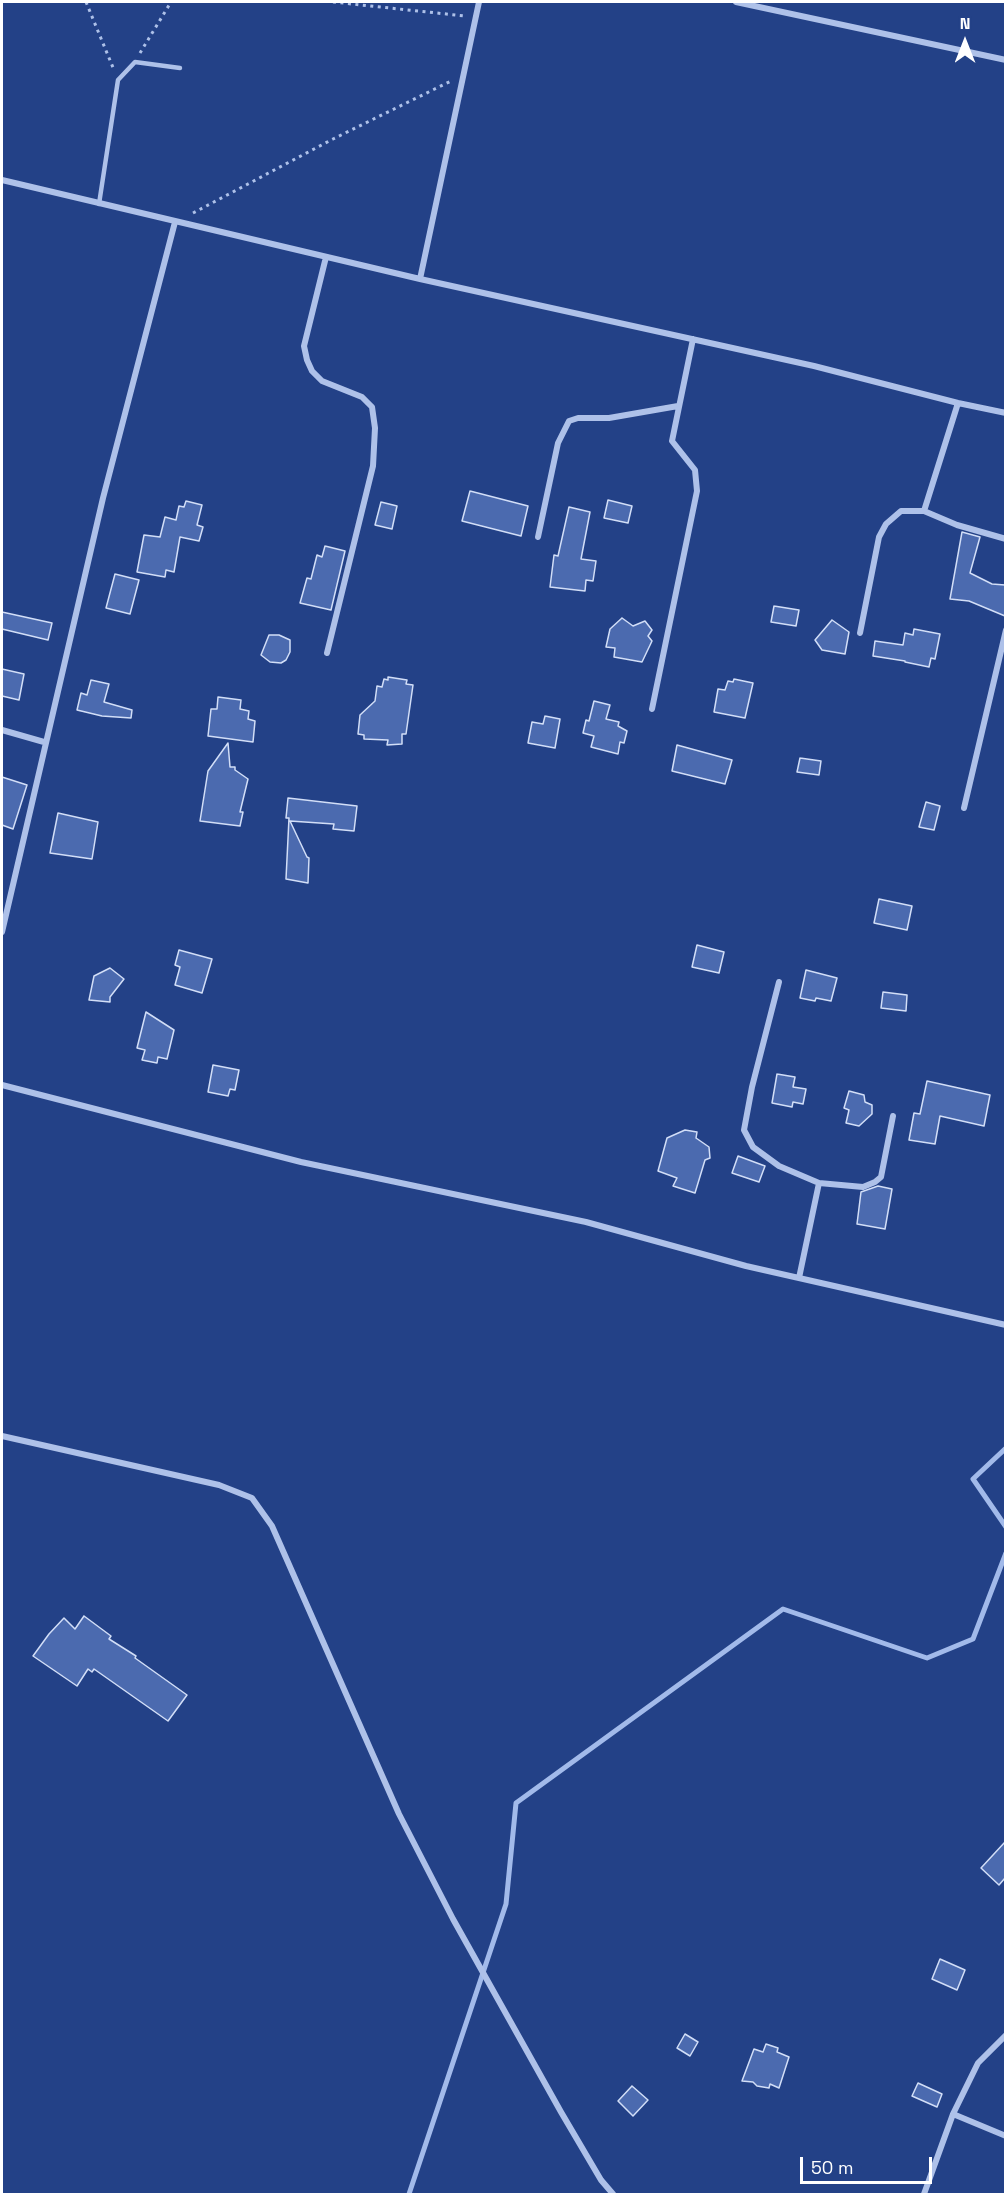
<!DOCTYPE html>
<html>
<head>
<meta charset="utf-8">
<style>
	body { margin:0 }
	#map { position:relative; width:1007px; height:2196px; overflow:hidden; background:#234187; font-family:"Space Grotesk",sans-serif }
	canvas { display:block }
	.frame { position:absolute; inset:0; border:3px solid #fff; pointer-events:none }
	.north { position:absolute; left:935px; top:12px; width:60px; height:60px; -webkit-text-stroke:4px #234187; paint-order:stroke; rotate:0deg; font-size:16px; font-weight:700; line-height:24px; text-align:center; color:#fff }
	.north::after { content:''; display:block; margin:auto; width:21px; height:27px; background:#fff; clip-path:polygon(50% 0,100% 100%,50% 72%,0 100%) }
	.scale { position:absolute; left:800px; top:2157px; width:132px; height:27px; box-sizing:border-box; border:3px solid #fff; border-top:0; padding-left:8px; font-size:18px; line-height:21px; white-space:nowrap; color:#fff; -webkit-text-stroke:4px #234187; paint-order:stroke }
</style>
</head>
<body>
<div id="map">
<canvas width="1007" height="2196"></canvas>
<div class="frame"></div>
<div class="north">N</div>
<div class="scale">50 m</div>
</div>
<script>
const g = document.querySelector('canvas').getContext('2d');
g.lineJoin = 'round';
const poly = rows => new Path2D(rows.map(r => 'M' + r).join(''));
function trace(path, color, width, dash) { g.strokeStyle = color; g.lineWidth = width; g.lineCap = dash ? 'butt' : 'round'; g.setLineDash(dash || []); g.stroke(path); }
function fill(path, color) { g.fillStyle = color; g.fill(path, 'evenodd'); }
const stream = poly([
	[1006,1448,973,1479,1006,1527],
	[409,2194,506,1904,516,1803,783,1609,927,1658,973,1639,1006,1553]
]);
const building = poly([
	[470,491,528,506,521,536,462,521,470,491],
	[608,500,632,506,628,523,604,518,608,500],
	[186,501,202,505,197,525,203,527,199,541,180,537,174,572,166,570,165,577,137,572,144,535,160,537,165,517,176,520,179,506,184,507,186,501],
	[381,502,397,506,392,529,375,525,381,502],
	[569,507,590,512,581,559,596,561,593,581,586,580,585,591,550,587,554,555,558,556,569,507],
	[962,532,980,537,970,573,992,584,1005,585,1005,616,969,601,950,599,962,532],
	[325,546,345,551,331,610,300,603,307,578,311,579,317,555,322,557,325,546],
	[115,574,139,580,130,614,106,608,115,574],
	[774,606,799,610,796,626,771,622,774,606],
	[2,612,52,623,48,640,2,629,2,612],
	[622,618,633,626,645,621,652,630,648,636,652,641,642,662,614,657,615,648,606,647,610,629,622,618],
	[832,620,849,632,845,654,822,650,815,640,832,620],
	[914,629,940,634,935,659,931,658,929,667,905,662,905,661,873,656,875,641,903,645,905,633,913,635,914,629],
	[269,635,279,635,290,640,290,652,286,660,281,663,270,662,261,655,269,635],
	[2,669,24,674,19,700,2,696,2,669],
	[388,677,407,680,406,684,413,685,406,734,402,734,402,744,387,745,388,740,364,739,364,735,358,734,360,715,375,701,377,686,382,687,384,679,388,680,388,677],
	[734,679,753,683,745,718,714,712,718,689,725,690,728,681,733,682,734,679],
	[91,680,109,684,104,702,132,710,131,718,102,716,77,710,81,693,87,695,91,680],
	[218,697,241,700,240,709,249,711,248,719,255,721,253,742,208,736,211,709,217,709,218,697],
	[594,701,610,705,606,719,619,722,618,726,627,731,624,743,620,742,618,754,591,747,594,736,583,733,586,720,589,721,594,701],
	[545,716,560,719,555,748,528,743,532,722,543,724,545,716],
	[228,743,230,767,235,767,235,770,248,779,240,812,243,812,240,826,200,821,208,771,228,743],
	[677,745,732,760,725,784,672,771,677,745],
	[800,758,821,761,819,775,797,772,800,758],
	[2,777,27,785,13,829,2,825,2,777],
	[288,798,357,806,354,831,333,829,334,824,290,821,307,857,309,858,308,883,286,879,289,818,286,818,288,798],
	[926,802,940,806,934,830,919,827,926,802],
	[58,813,98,822,92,859,50,853,58,813],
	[879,899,912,906,907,930,874,923,879,899],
	[697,945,724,952,719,973,692,967,697,945],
	[179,950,212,959,202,993,175,985,180,967,175,965,179,950],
	[110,968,124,979,110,997,110,1002,89,1000,94,976,110,968],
	[806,970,837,978,831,1001,816,998,815,1001,800,998,806,970],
	[883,992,907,995,906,1011,881,1008,883,992],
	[146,1012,174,1030,167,1059,158,1057,157,1063,142,1060,145,1050,137,1048,146,1012],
	[213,1065,239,1070,235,1090,230,1089,228,1096,208,1092,213,1065],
	[777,1074,795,1077,793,1087,806,1089,803,1104,793,1102,792,1107,772,1103,777,1074],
	[927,1081,990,1095,984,1126,940,1116,935,1144,909,1140,914,1113,920,1114,927,1081],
	[849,1091,864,1095,865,1102,872,1105,872,1114,859,1126,846,1123,849,1110,844,1108,849,1091],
	[685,1130,697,1132,696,1138,709,1147,710,1158,705,1160,695,1193,673,1186,677,1178,658,1171,667,1138,685,1130],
	[738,1156,765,1166,759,1182,732,1173,738,1156],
	[878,1186,892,1189,885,1229,857,1224,861,1192,878,1186],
	[84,1616,111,1636,109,1639,136,1656,135,1658,187,1695,168,1721,94,1669,92,1672,88,1669,77,1686,33,1656,49,1634,64,1618,75,1629,84,1616],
	[1005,1842,1005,1878,999,1885,981,1868,1005,1842],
	[940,1959,965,1970,957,1990,932,1979,940,1959],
	[685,2034,698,2042,690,2056,677,2048,685,2034],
	[766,2044,778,2048,777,2052,789,2057,779,2088,770,2084,769,2088,757,2086,753,2082,742,2081,754,2049,763,2052,766,2044],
	[918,2083,942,2094,937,2107,912,2096,918,2083],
	[632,2086,648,2100,633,2116,618,2101,632,2086]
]);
const path = poly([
	[86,2,114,70],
	[333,2,465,16],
	[140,53,171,2],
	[193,213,333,139,451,81]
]);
const service = poly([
	[99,204,118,80,135,62,180,68]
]);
const minor = poly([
	[736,2,1006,60],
	[2,180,420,279,814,366,958,403,1006,413],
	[326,257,304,346,307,360,312,371,322,381,362,397,372,407,375,428,373,466,327,653],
	[420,279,479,2],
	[924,511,958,403],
	[538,537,558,443,569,421,578,418,609,418,678,406],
	[860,633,879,537,886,524,901,511,924,511,957,525,1006,539],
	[652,709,697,491,695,470,672,441,693,339],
	[2,730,44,742],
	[964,808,1006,630],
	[2,932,103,498,175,222],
	[779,982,752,1087,744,1130,753,1147,779,1166,819,1183,863,1187,875,1182,881,1177,893,1116],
	[2,1085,301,1162,586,1222,746,1266,1006,1325],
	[799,1278,819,1183],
	[2,1436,219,1485,252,1498,272,1526,399,1814,453,1919,561,2112,601,2180,613,2194],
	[953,2114,1006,2136],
	[924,2194,953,2114,978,2063,1006,2035]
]);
trace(stream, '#a2baea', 5);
fill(building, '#4b6aaf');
trace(building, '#d2def7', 1.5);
trace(path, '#aec1e9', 3, [3, 4.5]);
trace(service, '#aec1e9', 4.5);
trace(minor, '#aec1e9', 6);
</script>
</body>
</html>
